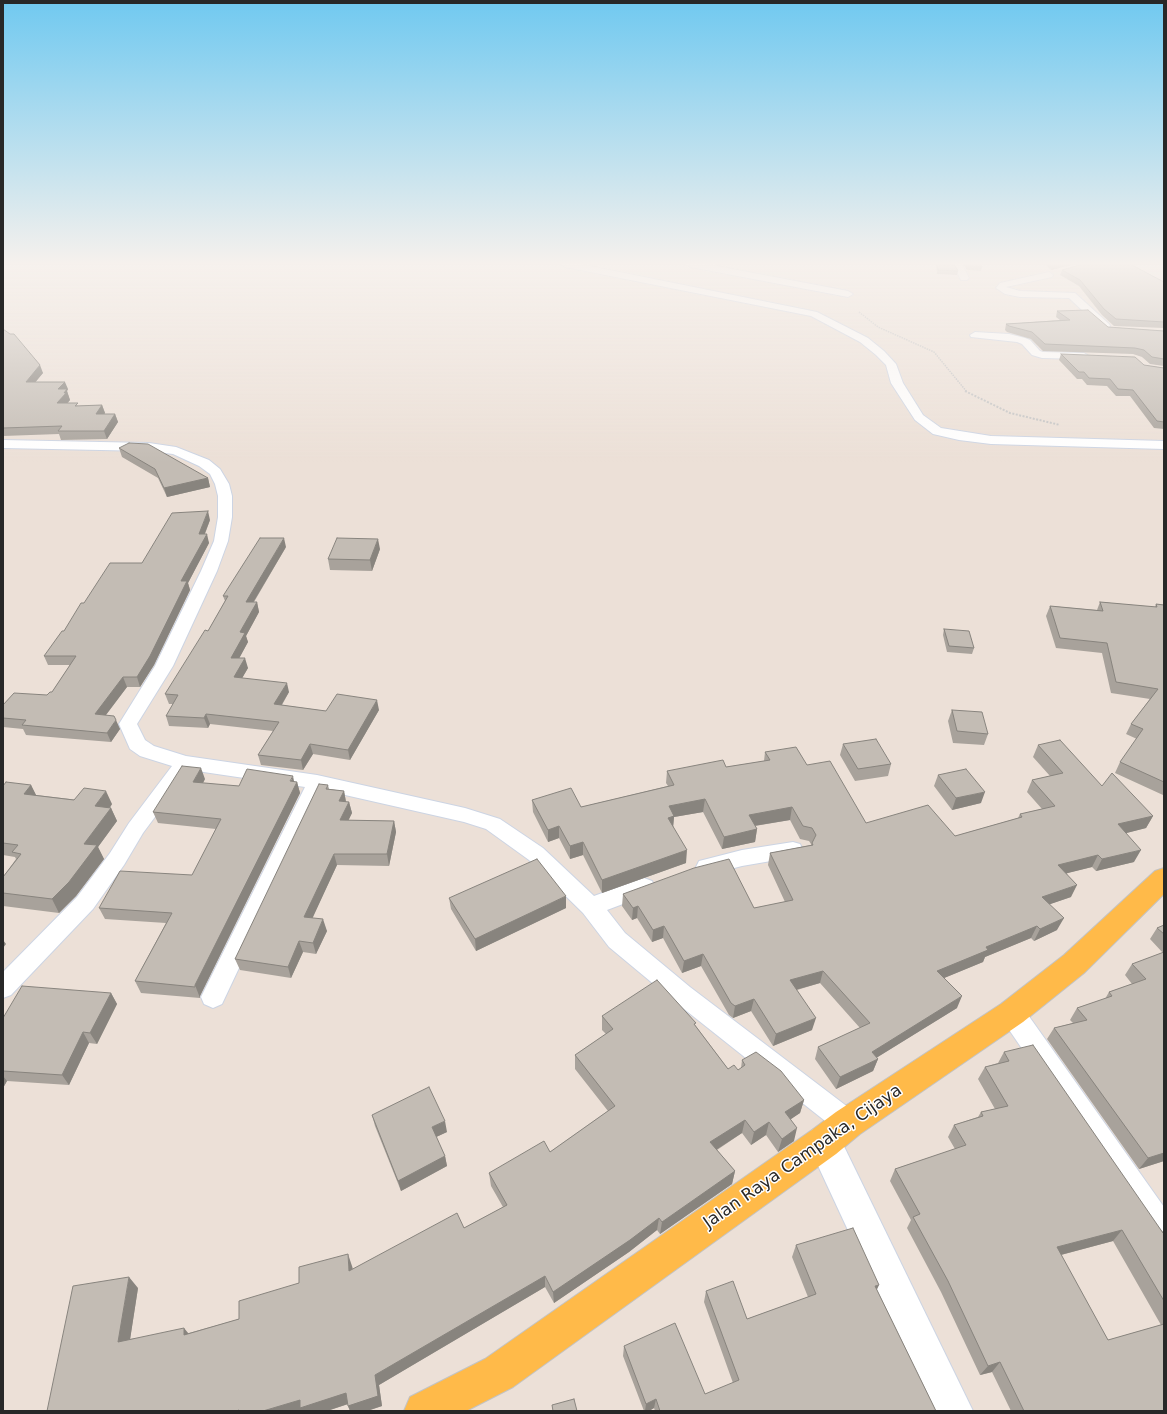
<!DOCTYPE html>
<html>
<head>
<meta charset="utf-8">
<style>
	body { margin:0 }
	#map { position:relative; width:1167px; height:1414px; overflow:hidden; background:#ece0d7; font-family:"DejaVu Sans",sans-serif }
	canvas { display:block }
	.frame { position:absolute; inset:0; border:4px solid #282828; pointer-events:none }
</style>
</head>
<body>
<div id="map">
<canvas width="1167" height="1414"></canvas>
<div class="frame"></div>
</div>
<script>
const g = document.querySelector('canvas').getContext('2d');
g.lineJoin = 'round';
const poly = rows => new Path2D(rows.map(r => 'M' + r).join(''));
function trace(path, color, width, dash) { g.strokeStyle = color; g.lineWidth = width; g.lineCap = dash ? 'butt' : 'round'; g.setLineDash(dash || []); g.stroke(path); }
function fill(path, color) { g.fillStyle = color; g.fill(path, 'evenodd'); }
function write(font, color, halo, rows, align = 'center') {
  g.font = font + ' "DejaVu Sans",sans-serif'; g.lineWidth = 3; g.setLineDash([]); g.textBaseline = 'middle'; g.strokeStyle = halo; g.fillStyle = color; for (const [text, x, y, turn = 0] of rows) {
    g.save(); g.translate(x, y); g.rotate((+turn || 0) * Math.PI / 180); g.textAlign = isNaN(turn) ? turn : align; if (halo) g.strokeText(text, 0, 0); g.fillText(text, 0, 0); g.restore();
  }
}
const pathFar1 = poly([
	[859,312,878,327,934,352,967,392]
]);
const path = poly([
	[965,391,1010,413,1060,425]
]);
const street = poly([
	[561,264,580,264,817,312,868,338,884,351,896,364,903,383,923,415,941,428,991,436,1164,441,1164,449,991,444,959,440,933,434,915,420,891,383,886,365,876,355,860,342,811,316,565,267,561,264],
	[686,264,706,264,848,291,853,294,848,297,690,267,686,264],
	[953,264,962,264,969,278,967,280,961,280,953,264],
	[1049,272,1053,275,1052,277,1006,287,1020,291,1075,293,1109,324,1110,326,1109,328,1101,328,1069,298,1020,297,1005,294,996,288,1000,283,1049,272],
	[975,332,1009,334,1025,338,1030,340,1040,351,1043,352,1084,353,1089,356,1084,359,1042,358,1032,355,1022,344,1017,342,971,337,970,335,975,332],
	[3,440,149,443,176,447,209,460,220,469,229,484,232,496,232,517,228,541,217,571,173,666,137,724,145,740,154,746,186,756,317,775,465,808,500,819,543,848,594,896,644,878,652,881,655,887,652,893,607,910,625,933,690,987,857,1114,861,1123,857,1132,848,1136,839,1132,674,1001,609,947,583,913,529,860,486,829,464,822,323,790,222,1004,213,1008,204,1004,201,997,305,787,190,770,143,833,124,865,93,909,11,995,3,998,3,972,77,897,110,853,129,823,172,766,140,756,130,749,119,724,155,666,201,571,214,541,218,517,218,496,215,484,210,474,199,466,173,454,149,451,3,448,3,440],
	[793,842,800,844,803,850,800,856,742,866,707,875,699,873,696,867,699,861,707,859,742,850,793,842],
	[1012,1002,1021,1005,1164,1207,1164,1247,1154,1243,1124,1197,1003,1021,1000,1013,1003,1005,1012,1002]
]);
const secondary = poly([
	[824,1126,836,1130,973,1411,932,1411,807,1142,812,1130,824,1126]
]);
const primary = poly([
	[1164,868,1164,894,1084,973,1023,1022,860,1134,836,1154,513,1387,466,1411,404,1411,410,1397,485,1359,812,1130,836,1112,1001,1004,1064,955,1155,871,1164,868]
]);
const wall = poly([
	[936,264,954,264,958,271,957,275,937,274],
	[963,264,981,264,982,267,981,271,967,270],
	[1045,264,1075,264,1051,270],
	[1062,270,1164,282,1164,328,1114,326,1102,315,1079,286,1060,275],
	[1057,311,1108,327,1164,331,1164,366,1150,364,1142,357,1133,354,1043,351,1031,339,1007,332,1005,330,1006,324,1060,320,1056,317],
	[3,329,43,373,35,382,68,389,67,391,70,400,68,403,79,406,102,405,105,413,104,414,115,414,118,422,107,439,61,440,59,434,3,436],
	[1061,354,1144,365,1164,368,1164,429,1154,428,1130,396,1116,396,1107,386,1087,385,1082,379,1077,379,1059,360],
	[119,448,208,478,210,487,167,497,158,478,122,457],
	[210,520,205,534,209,543,188,583,190,590,154,665,140,687,127,687,106,715,120,729,111,742,26,735,23,729,3,727,3,705,47,695,52,692,70,665,48,665,44,656,64,631,84,603,142,563],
	[286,547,254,602,257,602,259,612,246,636,248,642,239,658,248,668,242,678,289,692,282,705,326,711,379,710,350,760,313,754,303,770,261,765,258,755,273,731,210,724,208,728,169,726,166,716,173,704,169,704,165,694,208,631,225,601,223,596],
	[380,549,372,571,330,570,328,559],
	[1100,602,1155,607,1156,604,1164,605,1164,794,1163,795,1115,773,1120,762,1137,739,1126,734,1131,724,1150,699,1111,693,1102,653,1056,648,1046,616,1050,606,1097,610],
	[944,629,974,648,972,654,947,652,943,635],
	[952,710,988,734,984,745,953,743,948,721],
	[843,744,891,764,888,776,855,781,840,755],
	[1038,745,1102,786,1153,816,1146,828,1126,833,1134,862,1096,871,1092,867,1067,873,1071,897,1050,904,1057,930,1034,941,1031,938,985,957,983,962,944,978,957,1008,876,1058,878,1059,873,1071,836,1089,815,1059,818,1047,860,1028,820,983,797,990,812,1030,773,1046,751,1011,733,1018,729,1015,701,966,682,973,663,938,652,942,637,918,632,920,622,906,623,894,754,908,785,902,768,865,770,853,811,845,811,844,809,841,800,839,790,820,755,826,757,829,755,842,722,849,703,812,674,817,673,826,686,863,602,893,583,855,570,859,559,838,548,842,533,812,532,800,581,807,668,786,666,783,667,771,726,767,764,761,765,752,807,765,866,823,955,836,1018,818,1020,814,1042,809,1027,792,1032,780,1050,776,1033,757],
	[938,775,981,803,952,810,934,786],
	[205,779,203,783,239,786,297,782,300,793,200,996,200,998,141,993,135,981,166,923,105,919,99,908,192,875,216,829,158,823,153,812],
	[31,785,36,795,112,804,110,808,111,808,117,821,98,847,104,859,76,896,59,913,3,906,3,877,16,859,15,857,3,855,3,786],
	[328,785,329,789,344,791,346,802,349,802,352,813,348,820,394,821,396,832,389,866,337,865,312,918,327,931,316,954,303,952,291,978,240,970,235,959],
	[449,898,566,908,476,951,451,909],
	[1164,925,1164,1161,1139,1169,1047,1039,1054,1028,1073,1023,1070,1020,1077,1008,1105,999,1109,992,1132,984,1125,975,1132,964,1163,953,1150,939,1157,928],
	[111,993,117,1004,97,1044,89,1043,69,1085,7,1081,3,1088,3,1018],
	[602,1016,695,1025,728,1069,738,1070,741,1068,742,1060,804,1100,800,1113,790,1119,794,1141,778,1152,766,1135,751,1145,742,1133,717,1150,735,1171,732,1184,660,1234,657,1230,629,1252,554,1303,545,1287,379,1385,382,1406,367,1411,350,1411,348,1406,348,1404,327,1411,47,1411,138,1288,130,1339,189,1333,239,1319,299,1283,352,1266,353,1269,464,1228,503,1207,491,1186,489,1173,550,1152,608,1111,575,1069,575,1055,606,1034,602,1030],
	[1004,1052,1164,1233,1164,1411,1011,1411,992,1372,980,1375,941,1292,907,1228,911,1220,890,1181,895,1169,955,1149,948,1137,954,1125,978,1117,981,1112,995,1109,978,1079,985,1067,998,1063],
	[1113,1241,1161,1325,1108,1340,1061,1255],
	[372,1115,447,1132,436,1137,445,1156,447,1166,401,1191,375,1126],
	[796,1245,877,1290,936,1411,655,1411,654,1408,649,1411,644,1411,623,1356,624,1346,705,1394,733,1383,704,1302,706,1291,747,1319,808,1297,792,1257]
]);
const shadedWall = poly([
	[1054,264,1075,264,1051,270,1053,265],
	[40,365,43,373,29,390,26,382],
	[65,382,68,389,67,391,70,400,60,411,57,403,58,389],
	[102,405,105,413,99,423,96,414],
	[115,414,118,422,107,439,104,431],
	[208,478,210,487,167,497,164,488],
	[208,511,210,520,201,543,199,534],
	[207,534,209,543,188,583,190,590,154,665,140,687,137,677,181,581],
	[284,538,286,547,248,611,246,602],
	[378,539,380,549,372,571,370,560],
	[257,602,259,612,246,636,248,642,234,668,231,658,240,632],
	[245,658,248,668,237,687,234,677],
	[123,677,127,687,99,724,95,714],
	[287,683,289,692,276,714,274,704],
	[377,700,379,710,350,760,348,750],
	[206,714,210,724,208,728,204,718],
	[116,720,120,729,111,742,107,733],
	[310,744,313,754,303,770,301,760],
	[201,768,205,779,197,794,193,782],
	[293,776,295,786,297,782,300,793,200,996,200,998,195,985],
	[31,785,38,799,24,794],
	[106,791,112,804,101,819,95,806],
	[344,791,346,802,339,801],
	[985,792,981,803,952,810,956,798],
	[705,799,703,812,674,817,673,829,667,830,669,806],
	[349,802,352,813,343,832,340,820],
	[792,807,790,820,747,827,749,815],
	[111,808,117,821,98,847,104,859,76,896,59,913,52,899,84,844],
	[1153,816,1146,828,1111,837,1118,824],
	[394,821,396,832,389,866,387,854],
	[559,826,559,838,548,842,548,830],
	[757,829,755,842,722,849,724,837],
	[583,842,583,855,570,859,570,846],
	[687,850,686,863,602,893,602,880],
	[1141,850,1134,862,1096,871,1102,859],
	[334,854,337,865,308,928,304,917],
	[1098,855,1092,867,1052,877,1058,865],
	[1077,885,1071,897,1036,909,1042,897],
	[566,896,566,908,476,951,475,939],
	[638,906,637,918,632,920,633,908],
	[1064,918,1057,930,1034,941,1040,929],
	[323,919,327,931,316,954,313,943],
	[664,926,663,938,652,942,653,930],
	[1037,926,1031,938,985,957,983,962,932,983,937,971,986,947],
	[3,940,6,944,3,948],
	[299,941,303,952,291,978,288,967],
	[703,954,701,966,682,973,684,961],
	[823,971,820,983,788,992,790,980],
	[111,993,117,1004,97,1044,90,1033],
	[962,996,957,1008,868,1063,872,1052],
	[754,999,751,1011,733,1018,735,1006],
	[816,1018,812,1030,773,1046,776,1034],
	[83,1032,89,1043,69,1085,62,1075],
	[878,1059,873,1071,836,1089,840,1077],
	[3,1076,7,1081,3,1088],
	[804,1100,800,1113,781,1126,785,1112],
	[745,1120,742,1133,708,1155,710,1142],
	[445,1121,447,1132,434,1138,432,1127],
	[769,1122,766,1135,751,1145,754,1132],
	[797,1128,794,1141,778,1152,782,1139],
	[1164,1153,1164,1161,1139,1169,1148,1158],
	[445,1156,447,1166,401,1191,398,1181],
	[735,1171,732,1184,660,1234,662,1222],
	[659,1218,657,1230,629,1252,554,1303,553,1292],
	[1122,1230,1113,1241,1049,1258,1057,1247],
	[348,1254,352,1266,354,1283,349,1271],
	[545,1276,545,1287,379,1385,382,1406,367,1411,350,1411,348,1406,375,1375],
	[129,1277,138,1288,128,1353,118,1342],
	[879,1285,874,1296,875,1286],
	[184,1328,193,1339,184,1335],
	[1000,1362,992,1372,980,1375,988,1366],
	[346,1393,351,1403,327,1411,263,1411,300,1400],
	[656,1399,654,1408,649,1411,645,1411,646,1404]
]);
const building = poly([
	[937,264,954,264,958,271,938,270,937,264],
	[966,264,981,264,982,267,968,266,966,264],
	[1083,264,1130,264,1164,282,1164,322,1116,319,1104,309,1080,280,1062,270,1083,264],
	[1088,310,1108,327,1164,331,1164,359,1152,357,1144,350,1135,348,1045,344,1032,332,1009,326,1006,324,1070,320,1057,311,1088,310],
	[3,329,10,334,14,334,40,365,26,382,65,382,58,389,67,389,64,393,67,392,57,403,78,403,75,406,102,405,96,414,115,414,104,431,58,431,62,426,3,428,3,329],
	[1061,354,1135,357,1144,365,1164,368,1164,422,1157,421,1133,390,1118,389,1110,379,1089,378,1084,372,1079,372,1061,354],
	[129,443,148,444,208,478,164,488,155,469,119,448,129,443],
	[208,511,199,534,207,534,181,581,187,581,150,656,137,677,123,677,95,714,114,716,116,720,107,733,22,725,26,720,3,718,3,705,14,693,47,695,50,692,52,692,76,656,44,656,62,631,64,631,81,603,84,603,110,563,142,563,172,513,208,511],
	[260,538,284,538,246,602,257,602,240,632,245,633,231,658,245,658,234,677,287,683,274,704,326,711,337,694,377,700,348,750,310,744,301,760,258,755,279,722,206,714,204,718,166,716,178,695,165,694,205,630,208,631,228,596,223,596,260,538],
	[337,538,378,539,370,560,328,559,337,538],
	[1100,602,1157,607,1156,604,1164,605,1164,782,1120,762,1143,729,1131,724,1158,689,1116,682,1107,643,1060,638,1050,606,1103,611,1100,602],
	[944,629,969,631,974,648,949,646,944,629],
	[952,710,982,712,988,734,957,731,952,710],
	[876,739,891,764,858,769,843,744,876,739],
	[1060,740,1102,786,1112,773,1153,816,1118,824,1141,850,1102,859,1098,855,1058,865,1077,885,1042,897,1064,918,1040,929,1037,926,986,947,988,950,937,971,962,996,872,1052,878,1059,840,1077,818,1047,870,1023,823,971,790,980,816,1018,776,1034,754,999,735,1006,731,1003,703,954,684,961,664,926,653,930,638,906,633,908,623,894,694,868,729,859,754,908,793,900,770,853,813,845,812,843,816,835,812,828,803,826,792,807,749,815,757,829,724,837,705,799,669,806,674,816,668,818,687,850,602,880,583,842,570,846,559,826,548,830,532,800,571,788,581,807,674,785,667,771,723,760,726,767,770,760,765,752,796,747,807,765,830,761,866,823,928,805,955,836,1022,817,1020,814,1055,806,1032,780,1063,773,1038,745,1060,740],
	[182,766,201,768,193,782,239,786,247,769,293,776,290,781,297,782,195,985,195,987,135,981,172,913,99,908,120,871,192,875,221,819,153,812,182,766],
	[966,769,985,792,956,798,938,775,966,769],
	[6,782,31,785,24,794,74,800,84,788,106,791,95,806,111,808,84,844,97,845,69,882,52,899,3,893,3,877,21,854,12,852,18,845,3,843,3,786,6,782],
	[319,784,328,785,326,789,344,791,339,801,349,802,340,820,394,821,387,854,334,854,304,917,323,919,313,943,299,941,288,967,235,959,319,784],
	[537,859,566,896,475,939,449,898,537,859],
	[1164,925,1164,934,1157,928,1164,925],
	[1164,952,1164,1153,1148,1158,1054,1028,1087,1020,1077,1008,1112,996,1109,992,1146,979,1132,964,1164,952],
	[657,980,696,1023,694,1024,728,1069,734,1065,738,1070,745,1065,742,1060,756,1052,781,1071,804,1100,785,1112,797,1128,782,1139,769,1122,754,1132,745,1120,710,1142,735,1171,662,1222,659,1218,630,1240,553,1292,545,1276,375,1375,378,1396,348,1406,346,1393,300,1408,300,1400,263,1411,239,1411,239,1410,236,1411,47,1411,73,1286,129,1277,118,1342,184,1328,184,1335,239,1319,239,1301,299,1283,299,1267,348,1254,349,1271,457,1213,464,1228,507,1205,489,1173,544,1141,550,1152,615,1106,575,1055,613,1029,602,1016,657,980],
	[22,986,111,993,90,1033,83,1032,62,1075,3,1071,3,1018,22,986],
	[1033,1045,1163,1233,1164,1233,1164,1301,1122,1230,1057,1247,1108,1340,1164,1324,1164,1411,1024,1411,1000,1362,988,1366,948,1281,913,1217,920,1214,895,1169,966,1145,954,1125,983,1116,981,1112,1008,1106,985,1067,1009,1061,1004,1052,1033,1045],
	[429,1087,445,1121,432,1127,445,1156,398,1181,372,1115,429,1087],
	[853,1228,879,1285,875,1286,936,1411,660,1411,656,1399,646,1404,624,1346,675,1323,705,1394,739,1380,706,1291,733,1281,747,1319,816,1294,796,1245,853,1228],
	[574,1399,577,1411,553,1411,552,1405,574,1399]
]);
const nearStreetnames = [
	["Jalan Raya Campaka, Cijaya",803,1157,-35]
];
trace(street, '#ccd4e3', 2);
trace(secondary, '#ccd4e3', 2);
trace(primary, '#c3c3c3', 2);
trace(pathFar1, '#c3c3c3', 1.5, [1.5, 1]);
trace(path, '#c3c3c3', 2, [2, 1.5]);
fill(street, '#fff');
fill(secondary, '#fff');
fill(primary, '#ffba49');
fill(wall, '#a8a29b');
fill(shadedWall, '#88847e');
fill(building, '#c3bcb4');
trace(building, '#88847e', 1);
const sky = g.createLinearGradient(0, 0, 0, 462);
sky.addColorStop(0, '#70c9f0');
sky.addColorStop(0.57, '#f6f1ed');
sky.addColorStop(1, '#f6f1ed00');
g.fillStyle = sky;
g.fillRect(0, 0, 1167, 462);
write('17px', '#282828', '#fff', nearStreetnames);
</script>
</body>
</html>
